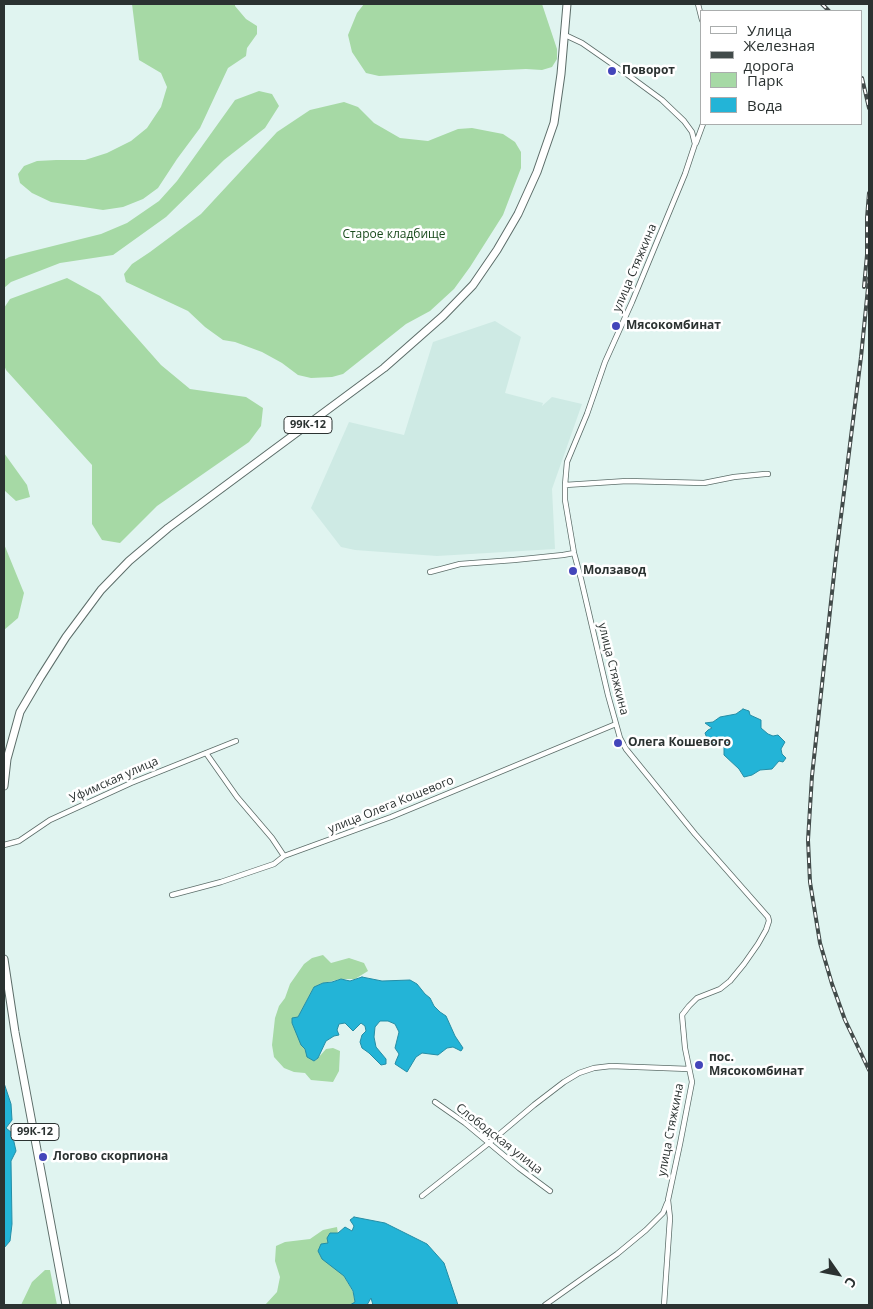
<!DOCTYPE html>
<html>
<head>
<meta charset="utf-8">
<style>
	body { margin:0 }
	#map { position:relative; width:873px; height:1309px; overflow:hidden; background:#e0f4f0; font-family:"Open Sans",sans-serif }
	canvas { display:block }
	.frame { position:absolute; inset:0; border:5px solid #2b3231; pointer-events:none }
	.legend { position:absolute; left:700px; top:10px; width:162px; height:115px; box-sizing:border-box; background:#fff; border:1px solid #aaadad; margin:0; padding:6px 9px; list-style:none; font-size:15px; color:#2b3231 }
	.legend li { display:flex; align-items:center; gap:10px; height:25px }
	.legend b { width:25px; border:1px solid #aaadad }
	.north { position:absolute; left:813px; top:1249px; width:50px; height:50px; -webkit-text-stroke:4px #fff; paint-order:stroke; rotate:123deg; font-size:14px; font-weight:700; line-height:20px; text-align:center; color:#2b3231 }
	.north::after { content:''; display:block; margin:auto; width:18px; height:22px; background:#2b3231; clip-path:polygon(50% 0,100% 100%,50% 72%,0 100%) }
</style>
</head>
<body>
<div id="map">
<canvas width="873" height="1309"></canvas>
<div class="frame"></div>
<ul class="legend">
<li><b style="height:6px;background:#fff"></b>Улица</li>
<li><b style="height:6px;background:#424b4a"></b>Железная дорога</li>
<li><b style="height:14px;background:#a6d9a5"></b>Парк</li>
<li><b style="height:14px;background:#23b4d7"></b>Вода</li>
</ul>
<div class="north">С</div>
</div>
<script>
const g = document.querySelector('canvas').getContext('2d');
g.lineJoin = 'round';
function fill(path, color) { g.fillStyle = color; g.fill(path, 'evenodd'); }
const poly = rows => new Path2D(rows.map(r => 'M' + r).join(''));
function trace(path, color, width, dash) { g.strokeStyle = color; g.lineWidth = width; g.lineCap = dash ? 'butt' : 'round'; g.setLineDash(dash || []); g.stroke(path); }
function write(font, color, halo, rows, align = 'center') {
  g.font = font + ' "Open Sans",sans-serif'; g.lineWidth = 5; g.setLineDash([]); g.textBaseline = 'middle'; g.strokeStyle = halo; g.fillStyle = color; for (const [text, x, y, turn = 0] of rows) {
    g.save(); g.translate(x, y); g.rotate((+turn || 0) * Math.PI / 180); g.textAlign = isNaN(turn) ? turn : align; if (halo) g.strokeText(text, 0, 0); g.fillText(text, 0, 0); g.restore();
  }
}
const built = poly([
	[495,321,521,337,505,393,543,403,542,406,552,397,582,404,552,489,555,549,437,556,355,550,341,547,311,508,349,422,404,435,433,342]
]);
const green = poly([
	[132,4,235,4,235,6,246,19,257,26,257,34,247,48,246,56,228,68,200,128,177,159,158,188,143,199,123,207,103,210,51,202,32,193,20,183,18,174,24,166,37,161,56,160,85,160,107,153,131,141,147,128,161,107,167,87,161,73,139,60],
	[364,4,542,4,557,49,557,59,552,67,542,70,526,69,379,76,366,73,352,52,348,35,357,13],
	[259,91,272,94,279,106,265,128,224,160,166,217,113,255,60,263,11,282,4,288,4,260,9,257,101,234,127,223,159,201,177,181,235,100],
	[344,102,358,107,374,123,400,138,428,141,458,129,472,128,503,134,515,142,521,152,521,168,503,215,470,267,454,289,430,311,406,324,343,374,332,377,311,378,298,375,282,363,262,352,235,342,223,340,205,327,188,311,126,282,124,274,132,264,150,252,201,214,277,132,310,110],
	[67,278,100,296,161,365,190,389,246,397,263,408,261,426,249,442,157,506,120,543,102,540,92,524,92,465,6,370,4,365,4,308,10,299],
	[4,453,27,485,30,497,16,501,4,490],
	[4,544,24,593,18,618,4,630],
	[323,955,331,963,349,958,364,963,368,971,355,979,341,979,323,983,314,987,298,1017,292,1023,305,1049,314,1061,318,1058,326,1049,333,1048,340,1051,339,1071,333,1082,311,1080,305,1073,294,1072,284,1068,274,1057,272,1045,275,1018,279,1006,285,998,290,984,304,964,312,958],
	[337,1227,344,1276,353,1292,355,1303,354,1305,265,1305,277,1292,280,1277,275,1261,276,1246,285,1242,310,1239,323,1230],
	[45,1270,50,1270,57,1305,21,1305,32,1282]
]);
const water = poly([
	[743,709,749,711,750,715,761,720,761,728,768,734,773,736,778,735,785,742,781,749,782,754,786,758,783,762,779,761,772,769,760,770,752,775,744,777,739,769,724,755,724,747,722,742,718,740,713,743,708,741,705,733,708,730,712,728,705,723,713,722,720,717,736,714,743,709],
	[362,977,382,981,410,980,417,984,425,994,430,998,434,1006,440,1012,446,1016,455,1036,463,1048,461,1051,453,1047,447,1048,438,1055,422,1053,416,1057,407,1072,395,1064,396,1061,399,1054,395,1048,399,1032,395,1024,388,1021,380,1021,375,1027,374,1037,376,1047,386,1059,386,1064,381,1065,369,1053,362,1048,360,1042,362,1035,366,1031,365,1026,361,1023,353,1031,345,1023,339,1024,337,1030,339,1035,334,1036,326,1041,318,1058,314,1061,307,1057,305,1049,301,1045,292,1023,292,1018,298,1017,314,987,323,983,332,982,341,979,350,981,362,977],
	[4,1083,11,1104,12,1120,6,1128,12,1133,16,1151,11,1161,12,1224,10,1241,4,1248,4,1083],
	[354,1217,385,1223,427,1244,444,1263,458,1305,373,1305,371,1298,367,1305,350,1305,355,1302,353,1291,344,1276,322,1259,318,1251,321,1244,328,1243,327,1238,330,1233,338,1233,345,1227,352,1231,354,1226,350,1220,354,1217]
]);
const street = poly([
	[698,4,702,20],
	[565,35,582,43,628,75,662,100,684,121,692,132,695,144,685,174,632,302,605,362,587,414,567,462,565,485,565,500,574,553,581,579,608,695,620,738,626,749,695,834,768,917,769,921,766,930,758,944,744,964,730,981,720,989,697,998,689,1006,682,1015,685,1048,692,1082,680,1144,668,1200,670,1218,664,1305],
	[696,143,703,124],
	[565,485,627,481,704,483,734,477,765,474,768,474],
	[430,572,460,564,514,560,563,555,574,553],
	[206,753,237,797,272,838,284,856],
	[4,845,19,841,50,820,131,783,236,741],
	[172,895,221,882,274,864,284,856,391,817,616,724],
	[435,1102,465,1123,519,1168,550,1191],
	[422,1196,489,1143,534,1105,564,1082,579,1073,594,1068,611,1066,689,1069],
	[545,1305,617,1254,646,1230,663,1213,667,1203]
]);
const primary = poly([
	[4,786,7,759,20,712,40,678,66,637,101,590,129,561,168,528,384,368,443,316,473,285,497,250,518,214,537,172,554,123,561,74,567,4],
	[4,959,15,1032,66,1305]
]);
const rail = poly([
	[822,4,829,11],
	[862,78,869,108],
	[869,278,861,357,836,556,812,776,808,840,810,882,820,943,832,984,845,1020,869,1070],
	[864,287,867,255,867,218,869,193]
]);
const markers = [
	[612,71,5,"#4345ba"],
	[616,326,5,"#4345ba"],
	[573,571,5,"#4345ba"],
	[618,743,5,"#4345ba"],
	[699,1065,5,"#4345ba"],
	[43,1157,5,"#4345ba"]
];
const shields = [
	[308,425,48],
	[35,1132,48]
];
const shieldNames = [
	["99К-12",308,425],
	["99К-12",35,1132]
];
const poiNames = [
	["Поворот",622,71],
	["Мясокомбинат",626,326],
	["Молзавод",583,571],
	["Олега Кошевого",628,743],
	["пос.",709,1058],
	["Мясокомбинат",709,1072],
	["Логово скорпиона",53,1157]
];
const parkNames = [
	["Старое кладбище",394,235]
];
const streetNames = [
	["улица Стяжкина",635,268,-67],
	["улица Стяжкина",613,669,76],
	["Уфимская улица",114,780,-24],
	["улица Олега Кошевого",391,805,-22],
	["улица Стяжкина",671,1130,-79],
	["Слободская улица",499,1139,38]
];
fill(built, '#ceeae4');
fill(green, '#a6d9a5');
fill(water, '#23b4d7');
trace(water, '#258da5', 1);
trace(street, '#5c6d69', 6);
trace(primary, '#5c6d69', 9);
trace(street, '#fff', 4.5);
trace(primary, '#fff', 7);
trace(rail, '#424b4a', 4);
trace(rail, '#fff', 2, [5.5]);
for (const [x, y, r, color] of markers) { const dot = new Path2D(); dot.arc(x, y, r, 0, 2 * Math.PI); g.fillStyle = color; g.fill(dot); trace(dot, '#fff', 2); }
for (const [x, y, w] of shields) { const box = new Path2D(); box.roundRect(x - w / 2, y - 8.5, w, 17, 4); g.fillStyle = '#fff'; g.fill(box); trace(box, '#2b3231', 1); }
write('bold 11px', '#2b3231', null, shieldNames);
write('bold 12px', '#2b3231', '#fff', poiNames, 'left');
write('12px', '#1a4b1d', '#fff', parkNames);
write('12px', '#2b3231', '#fff', streetNames);
</script>
</body>
</html>
